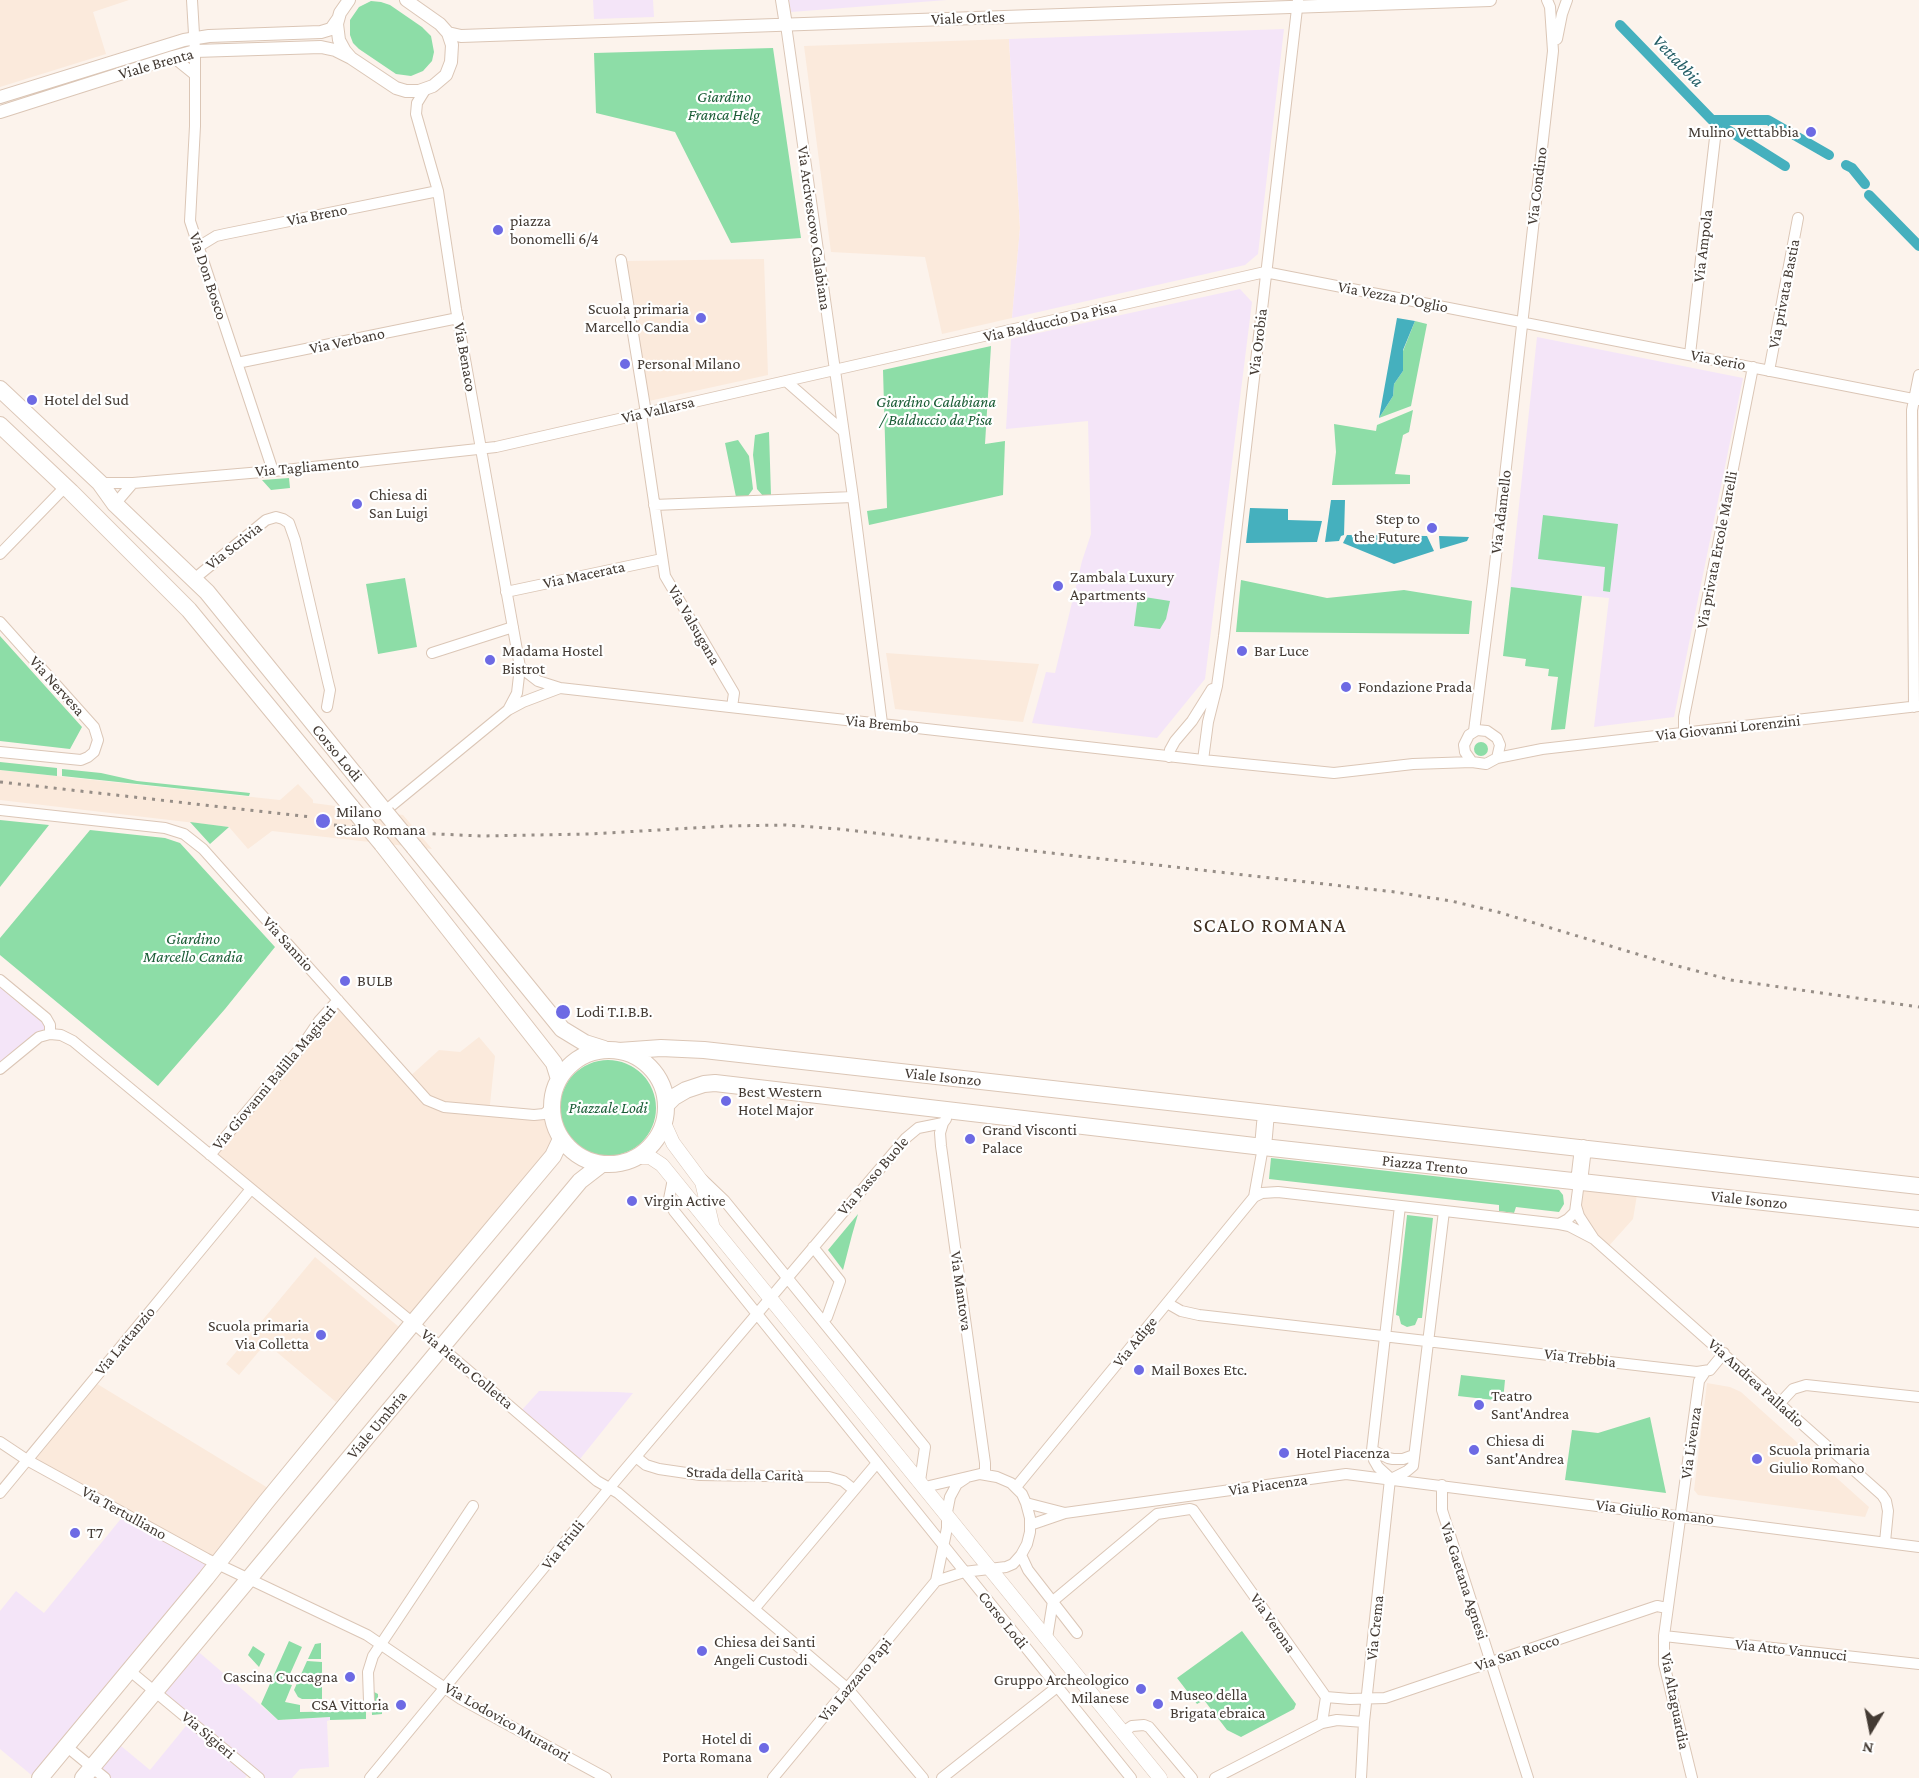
<!DOCTYPE html>
<html>
<head>
<meta charset="utf-8">
<style>
	body { margin:0 }
	#map { position:relative; width:1919px; height:1778px; overflow:hidden; background:#fcf3ec; font-family:"Crimson Pro",serif }
	canvas { display:block }
	.north { position:absolute; left:1841px; top:1700px; width:60px; height:60px; -webkit-text-stroke:4px #fff; paint-order:stroke; rotate:190deg; font-size:16px; font-weight:700; line-height:24px; text-align:center; color:#433a33 }
	.north::after { content:''; display:block; margin:auto; width:21px; height:27px; background:#433a33; clip-path:polygon(50% 0,100% 100%,50% 72%,0 100%) }
</style>
</head>
<body>
<div id="map">
<canvas width="1919" height="1778"></canvas>
<div class="north">N</div>
</div>
<script>
const g = document.querySelector('canvas').getContext('2d');
g.lineJoin = 'round';
function fill(path, color) { g.fillStyle = color; g.fill(path, 'evenodd'); }
const poly = rows => new Path2D(rows.map(r => 'M' + r).join(''));
function trace(path, color, width, dash) { g.strokeStyle = color; g.lineWidth = width; g.lineCap = dash ? 'butt' : 'round'; g.setLineDash(dash || []); g.stroke(path); }
function write(font, color, halo, rows, align = 'center') {
  g.font = font + ' "Crimson Pro",serif'; g.lineWidth = 4.5; g.setLineDash([]); g.textBaseline = 'middle'; g.strokeStyle = halo; g.fillStyle = color; for (const [text, x, y, turn = 0] of rows) {
    g.save(); g.translate(x, y); g.rotate((+turn || 0) * Math.PI / 180); g.textAlign = isNaN(turn) ? turn : align; if (halo) g.strokeText(text, 0, 0); g.fillText(text, 0, 0); g.restore();
  }
}
const built = poly([
	[0,0,129,0,93,12,106,54,0,87],
	[1009,39,1020,228,1012,318,942,334,925,257,831,252,804,46],
	[764,259,768,375,649,401,627,261],
	[886,653,1025,663,1039,664,1023,722,895,709],
	[0,770,280,800,298,784,313,800,313,803,403,815,432,849,272,831,248,849,229,827,0,800],
	[339,1004,407,1079,439,1050,460,1052,479,1037,495,1056,489,1114,531,1118,551,1118,553,1127,561,1142,413,1320,214,1155],
	[1580,1183,1638,1189,1633,1219,1607,1248,1580,1215],
	[315,1257,399,1327,336,1402,266,1343,239,1375,226,1364],
	[94,1382,273,1491,218,1562,32,1459],
	[1707,1383,1730,1387,1741,1392,1869,1507,1865,1517,1698,1495,1694,1490]
]);
const industrial = poly([
	[593,0,653,0,654,17,594,19],
	[789,0,947,0,791,12],
	[1284,29,1258,254,1245,265,1012,318,1020,228,1009,39],
	[1240,289,1252,302,1205,679,1157,738,1032,723,1046,672,1055,673,1082,561,1091,534,1088,421,1006,429,1011,339],
	[1537,337,1743,378,1674,717,1594,727,1609,598,1510,589],
	[0,982,44,1019,48,1029,0,1066],
	[539,1391,617,1392,633,1393,580,1459,521,1411],
	[124,1515,216,1565,35,1778,0,1749,0,1611,16,1591,44,1613],
	[194,1648,278,1720,330,1717,330,1720,327,1721,329,1767,300,1769,292,1778,261,1778,157,1692],
	[190,1721,250,1772,245,1778,105,1778,93,1767,115,1741,150,1770]
]);
const green = poly([
	[371,1,381,2,390,5,422,27,431,36,434,52,432,61,423,71,411,76,396,74,359,49,353,43,350,35,350,20,359,7],
	[773,48,801,238,731,243,675,132,596,113,594,53],
	[1415,321,1427,324,1411,406,1379,418,1393,396,1394,384,1403,371,1403,351],
	[991,346,985,444,1005,441,1003,495,869,525,867,511,887,508,883,370],
	[1413,410,1409,432,1403,435,1395,474,1410,475,1410,484,1332,485,1336,452,1334,424,1376,431,1377,425],
	[769,432,771,495,763,496,757,489,753,455,755,435],
	[738,440,749,456,753,489,748,496,736,497,725,443],
	[289,478,290,488,271,490,262,480],
	[1543,515,1618,524,1610,592,1603,591,1605,567,1538,559],
	[405,578,417,647,378,654,366,584],
	[1241,580,1327,598,1404,590,1472,601,1469,634,1236,632],
	[1511,587,1582,596,1565,729,1551,730,1558,677,1548,676,1549,669,1525,666,1526,659,1503,656],
	[1138,596,1170,601,1166,619,1160,629,1134,626],
	[0,636,82,727,70,749,0,741],
	'1474 749a7 7 0 1 1 14 0a7 7 0 1 1-14 0Z',
	[0,762,57,768,57,776,0,770],
	[62,769,101,773,137,781,250,793,249,796,62,776],
	[0,820,49,825,0,887],
	[190,822,229,827,210,844],
	[90,830,165,838,180,843,275,947,225,1009,158,1086,0,955,0,938],
	'560 1108a48 48 0 1 1 96 0a48 48 0 1 1-96 0Z',
	[1271,1158,1559,1190,1563,1195,1564,1204,1559,1212,1516,1207,1514,1213,1499,1211,1499,1205,1269,1179],
	[858,1214,852,1235,843,1270,828,1250],
	[1407,1215,1433,1218,1422,1318,1418,1318,1415,1325,1407,1327,1401,1324,1399,1316,1396,1315],
	[1461,1375,1505,1380,1503,1401,1458,1396],
	[1650,1417,1666,1493,1565,1480,1572,1430,1598,1433],
	[1242,1631,1296,1704,1294,1709,1241,1737,1227,1730,1204,1700,1197,1704,1177,1678],
	[289,1641,302,1647,286,1683,292,1685,285,1702,300,1705,300,1712,366,1711,366,1719,330,1720,330,1717,278,1720,261,1704],
	[321,1643,321,1659,308,1659,315,1644],
	[253,1646,265,1654,259,1667,248,1655],
	[307,1661,322,1662,322,1699,302,1699,298,1697,294,1690],
	[371,1683,374,1692,378,1694,378,1703,382,1706,382,1714,372,1715]
]);
const water = poly([
	[1397,318,1415,321,1403,350,1403,371,1394,384,1393,396,1379,418],
	[1331,500,1345,500,1344,535,1341,536,1339,541,1325,542],
	[1250,508,1288,509,1288,520,1322,521,1317,542,1246,543],
	[1347,535,1427,536,1434,551,1394,564,1343,543],
	[1439,536,1469,537,1467,541,1440,549]
]);
const canal = poly([
	[1620,25,1712,120,1768,120,1829,155],
	[1712,120,1785,166],
	[1846,165,1852,168,1865,184],
	[1869,195,1919,246]
]);
const minor = poly([
	[192,0,195,51,195,126,190,221,273,471],
	[786,25,853,497,882,723],
	[1557,39,1562,14,1567,0],
	[173,57,194,74],
	[425,90,417,103,416,114,438,191,456,309,520,667,517,693,508,710],
	[198,247,216,236,225,234,438,191],
	[621,260,646,413],
	[1690,354,1715,138],
	[237,363,458,318],
	[1769,371,1798,218],
	[786,381,843,431],
	[641,414,665,576,734,693,732,707],
	[100,483,133,483,285,470,496,447,1265,272,1919,400],
	[115,504,133,483],
	[654,505,853,497],
	[0,554,65,487],
	[194,579,266,520,276,517,283,519,289,523,295,540,328,682,330,690,327,707],
	[506,592,662,559],
	[0,622,94,727,98,740,94,752,88,757,81,760,0,752],
	[432,653,513,627],
	[520,667,538,681,560,688,1203,760,1334,773,1413,764,1472,762,1486,764,1497,758,1542,749,1919,706],
	[1914,707,1912,410,1919,375],
	[1474,731,1493,582,1553,51,1550,7,1547,0],
	[1684,732,1684,717,1753,367],
	[1169,757,1170,750,1175,741,1192,721,1212,689],
	[1203,760,1208,722,1217,686,1224,636,1298,0],
	[1472,762,1465,752,1464,745,1469,735,1477,730,1487,731,1497,738,1500,745,1497,758],
	[0,810,165,828,184,834,203,849,427,1100,444,1107,534,1115,544,1114,551,1108],
	[385,811,508,710,523,702,560,688],
	[0,980,46,1018,50,1025,50,1034],
	[0,1069,39,1037,50,1034,61,1035,73,1041,413,1323,597,1481,618,1493,848,1689,923,1778],
	[946,1119,943,1123,940,1133,941,1146,985,1463,985,1475],
	[210,1155,302,1046,319,1021,338,1000],
	[701,1178,724,1200,925,1447,920,1481],
	[673,1179,669,1199,674,1211,1131,1778],
	[1254,1197,1263,1147],
	[1576,1206,1579,1216,1594,1239,1882,1495,1886,1501,1888,1511,1885,1542],
	[1559,1224,1568,1219,1575,1212,1579,1182],
	[813,1247,840,1281,827,1317,823,1321],
	[1167,1303,1181,1311,1199,1315,1697,1372,1710,1370,1724,1353],
	[1779,1404,1793,1389,1806,1385,1919,1397],
	[0,1442,27,1460,207,1559,367,1635,461,1699,606,1778],
	[1372,1450,1388,1458,1393,1459,1403,1459,1414,1455],
	[636,1457,646,1465,659,1469,700,1475,829,1477,843,1481,853,1489],
	[1390,1478,1378,1467,1374,1460,1372,1450,1400,1206],
	[1391,1479,1407,1471,1413,1466,1444,1211],
	[1442,1485,1442,1510,1528,1778],
	[925,1487,980,1474,997,1477,1011,1483,1022,1494,1026,1503,1030,1518,1030,1532,1027,1544,1021,1555,1013,1564,1006,1567,964,1572,936,1581],
	[1016,1487,1254,1197,1262,1193,1278,1192,1559,1224,1569,1226,1594,1239],
	[0,1493,251,1189],
	[1026,1503,1065,1513],
	[1030,1525,1065,1513,1346,1474,1919,1547],
	[1021,1555,1028,1570,1077,1633],
	[1053,1601,1157,1514,1190,1509,1193,1510,1208,1531,1326,1697,1350,1699,1385,1698,1657,1606,1667,1608],
	[755,1608,877,1463],
	[1664,1636,1919,1664],
	[1047,1638,1053,1601],
	[130,1671,259,1778],
	[369,1701,368,1672,373,1656,473,1506],
	[1322,1723,1326,1697],
	[1123,1732,1132,1726,1144,1725,1149,1727,1192,1778],
	[66,1746,105,1778],
	[370,1778,617,1479,906,1138,918,1128,943,1123],
	[773,1778,936,1581,947,1528,947,1512,950,1497,957,1484,966,1478],
	[942,1778,1057,1687],
	[1215,1778,1322,1723,1337,1720,1364,1722],
	[1361,1778,1364,1722,1390,1479],
	[1692,1778,1664,1664,1664,1636,1699,1381,1705,1372]
]);
const tertiary = poly([
	[349,0,340,13,337,24,339,40,345,51,351,58,396,88,406,91,419,91,433,86,446,75,451,62,452,45,448,33,440,24,406,0],
	[782,0,786,25],
	[448,33,461,36,1490,0],
	[0,97,184,40,209,36,321,32,331,29,338,19],
	[0,112,173,57,195,51,321,47,335,50,351,58]
]);
const secondary = poly([
	[664,1123,673,1143,702,1182,712,1224],
	[637,1157,650,1157,662,1165,1160,1778]
]);
const primary = poly([
	[0,389,100,483,115,504,207,592,386,813],
	[0,425,71,492,189,610,352,808],
	[382,844,547,1054,554,1063,559,1079],
	[414,847,562,1029,585,1043,604,1049],
	'552 1107a57 57 0 1 1 114 0a57 57 0 1 1-114 0Z',
	[619,1051,661,1048,704,1050,1919,1186],
	[666,1105,674,1097,686,1090,704,1084,715,1083,1263,1147,1919,1219],
	[1263,1147,1266,1113],
	[1579,1182,1583,1148],
	[40,1778,206,1578,266,1502,413,1323,553,1156,561,1139],
	[83,1778,580,1181,602,1164]
]);
const rail = poly([
	[0,782,311,817],
	[334,825,415,833,481,836,589,834,728,826,786,825,839,829,1395,892,1451,901,1498,912,1670,964,1731,980,1919,1007]
]);
const primaryBridge = poly([
	[352,808,382,844],
	[386,813,414,847]
]);
const markers = [
	[1811,132,6,"#6d6ae4"],
	[498,230,6,"#6d6ae4"],
	[701,318,6,"#6d6ae4"],
	[625,364,6,"#6d6ae4"],
	[32,400,6,"#6d6ae4"],
	[357,504,6,"#6d6ae4"],
	[1432,528,6,"#6d6ae4"],
	[1058,586,6,"#6d6ae4"],
	[1242,651,6,"#6d6ae4"],
	[490,660,6,"#6d6ae4"],
	[1346,687,6,"#6d6ae4"],
	[323,821,8,"#6d6ae4"],
	[345,981,6,"#6d6ae4"],
	[563,1012,8,"#6d6ae4"],
	[726,1101,6,"#6d6ae4"],
	[970,1139,6,"#6d6ae4"],
	[632,1201,6,"#6d6ae4"],
	[321,1335,6,"#6d6ae4"],
	[1139,1370,6,"#6d6ae4"],
	[1479,1405,6,"#6d6ae4"],
	[1474,1450,6,"#6d6ae4"],
	[1284,1453,6,"#6d6ae4"],
	[1757,1459,6,"#6d6ae4"],
	[75,1533,6,"#6d6ae4"],
	[702,1651,6,"#6d6ae4"],
	[350,1677,6,"#6d6ae4"],
	[1141,1689,6,"#6d6ae4"],
	[1158,1704,6,"#6d6ae4"],
	[401,1705,6,"#6d6ae4"],
	[764,1748,6,"#6d6ae4"]
];
const streetNames = [
	["Viale Ortles",968,18,-2],
	["Viale Brenta",156,64,-16],
	["Via Condino",1537,186,-83],
	["Via Breno",317,215,-11],
	["Via Arcivescovo Calabiana",814,228,82],
	["Via Ampola",1703,246,-83],
	["Via Don Bosco",208,276,72],
	["Via privata Bastia",1784,294,-79],
	["Via Vezza D'Oglio",1393,297,11],
	["Via Balduccio Da Pisa",1050,322,-13],
	["Via Verbano",347,341,-12],
	["Via Orobia",1258,342,-83],
	["Via Benaco",465,357,80],
	["Via Serio",1718,360,11],
	["Via Vallarsa",658,410,-13],
	["Via Tagliamento",307,467,-5],
	["Via Adamello",1501,512,-83],
	["Via Scrivia",234,546,-38],
	["Via privata Ercole Marelli",1717,550,-79],
	["Via Macerata",584,575,-12],
	["Via Valsugana",694,625,60],
	["Via Nervesa",57,686,48],
	["Via Brembo",882,724,6],
	["Via Giovanni Lorenzini",1728,728,-6],
	["Corso Lodi",337,753,50],
	["Via Sannio",288,944,48],
	["Viale Isonzo",943,1077,6],
	["Via Giovanni Balilla Magistri",274,1078,-50],
	["Piazza Trento",1425,1165,6],
	["Via Passo Buole",873,1176,-49],
	["Viale Isonzo",1749,1200,6],
	["Via Mantova",961,1291,82],
	["Via Lattanzio",125,1341,-50],
	["Via Adige",1135,1342,-51],
	["Via Trebbia",1580,1358,7],
	["Via Pietro Colletta",467,1369,40],
	["Via Andrea Palladio",1756,1383,42],
	["Viale Umbria",377,1425,-50],
	["Via Livenza",1691,1443,-82],
	["Strada della Carità",745,1474,2],
	["Via Piacenza",1268,1485,-8],
	["Via Giulio Romano",1655,1512,7],
	["Via Tertulliano",124,1513,29],
	["Via Friuli",563,1545,-51],
	["Via Gaetana Agnesi",1464,1581,72],
	["Corso Lodi",1003,1620,51],
	["Via Verona",1273,1623,55],
	["Via Crema",1375,1628,-84],
	["Via Atto Vannucci",1791,1650,6],
	["Via San Rocco",1517,1653,-18],
	["Via Lazzaro Papi",855,1680,-50],
	["Via Altaguardia",1675,1701,79],
	["Via Lodovico Muratori",507,1722,30],
	["Via Sigieri",208,1735,40]
];
const parkNames = [
	["Giardino",724,97],
	["Franca Helg",724,115],
	["Giardino Calabiana",936,402],
	["/ Balduccio da Pisa",936,420],
	["Giardino",193,939],
	["Marcello Candia",193,957],
	["Piazzale Lodi",608,1108]
];
const poiNames = [
	["Mulino Vettabbia",1799,132,"right"],
	["piazza",510,221],
	["bonomelli 6/4",510,239],
	["Scuola primaria",689,309,"right"],
	["Marcello Candia",689,327,"right"],
	["Personal Milano",637,364],
	["Hotel del Sud",44,400],
	["Chiesa di",369,495],
	["San Luigi",369,513],
	["Step to",1420,519,"right"],
	["the Future",1420,537,"right"],
	["Zambala Luxury",1070,577],
	["Apartments",1070,595],
	["Madama Hostel",502,651],
	["Bistrot",502,669],
	["Bar Luce",1254,651],
	["Fondazione Prada",1358,687],
	["Milano",336,812],
	["Scalo Romana",336,830],
	["BULB",357,981],
	["Lodi T.I.B.B.",576,1012],
	["Best Western",738,1092],
	["Hotel Major",738,1110],
	["Grand Visconti",982,1130],
	["Palace",982,1148],
	["Virgin Active",644,1201],
	["Scuola primaria",309,1326,"right"],
	["Via Colletta",309,1344,"right"],
	["Mail Boxes Etc.",1151,1370],
	["Teatro",1491,1396],
	["Sant'Andrea",1491,1414],
	["Chiesa di",1486,1441],
	["Sant'Andrea",1486,1459],
	["Scuola primaria",1769,1450],
	["Giulio Romano",1769,1468],
	["Hotel Piacenza",1296,1453],
	["T7",87,1533],
	["Chiesa dei Santi",714,1642],
	["Angeli Custodi",714,1660],
	["Cascina Cuccagna",338,1677,"right"],
	["Gruppo Archeologico",1129,1680,"right"],
	["Milanese",1129,1698,"right"],
	["Museo della",1170,1695],
	["Brigata ebraica",1170,1713],
	["CSA Vittoria",389,1705,"right"],
	["Hotel di",752,1739,"right"],
	["Porta Romana",752,1757,"right"]
];
const waterNames = [
	["Vettabbia",1678,61,46]
];
const quarterNames = [
	["SCALO ROMANA",1270,926]
];
fill(built, '#fbeadc');
fill(industrial, '#f4e5f8');
fill(green, '#8ddda7');
fill(water, '#45b0be');
trace(canal, '#45b0be', 10);
trace(minor, '#dbc6b6', 12);
trace(tertiary, '#dbc6b6', 14);
trace(secondary, '#dbc6b6', 15);
trace(primary, '#dbc6b6', 18);
trace(minor, '#fff', 10);
trace(tertiary, '#fff', 12);
trace(secondary, '#fff', 14);
trace(primary, '#fff', 16);
trace(rail, '#978e87', 3, [3, 6]);
trace(primaryBridge, '#dbc6b6', 18, []);
trace(primaryBridge, '#fff', 16);
for (const [x, y, r, color] of markers) { const dot = new Path2D(); dot.arc(x, y, r, 0, 2 * Math.PI); g.fillStyle = color; g.fill(dot); trace(dot, '#fff', 2); }
write('16px', '#433a33', '#fff', streetNames);
write('italic 16px', '#1a5c36', '#fff', parkNames);
write('16px', '#433a33', '#fff', poiNames, 'left');
write('italic 18px', '#225d65', '#fff', waterNames);
g.letterSpacing = '1.5px';
write('20px', '#3f2f21', '#fff', quarterNames);
g.letterSpacing = '0px';
</script>
</body>
</html>
